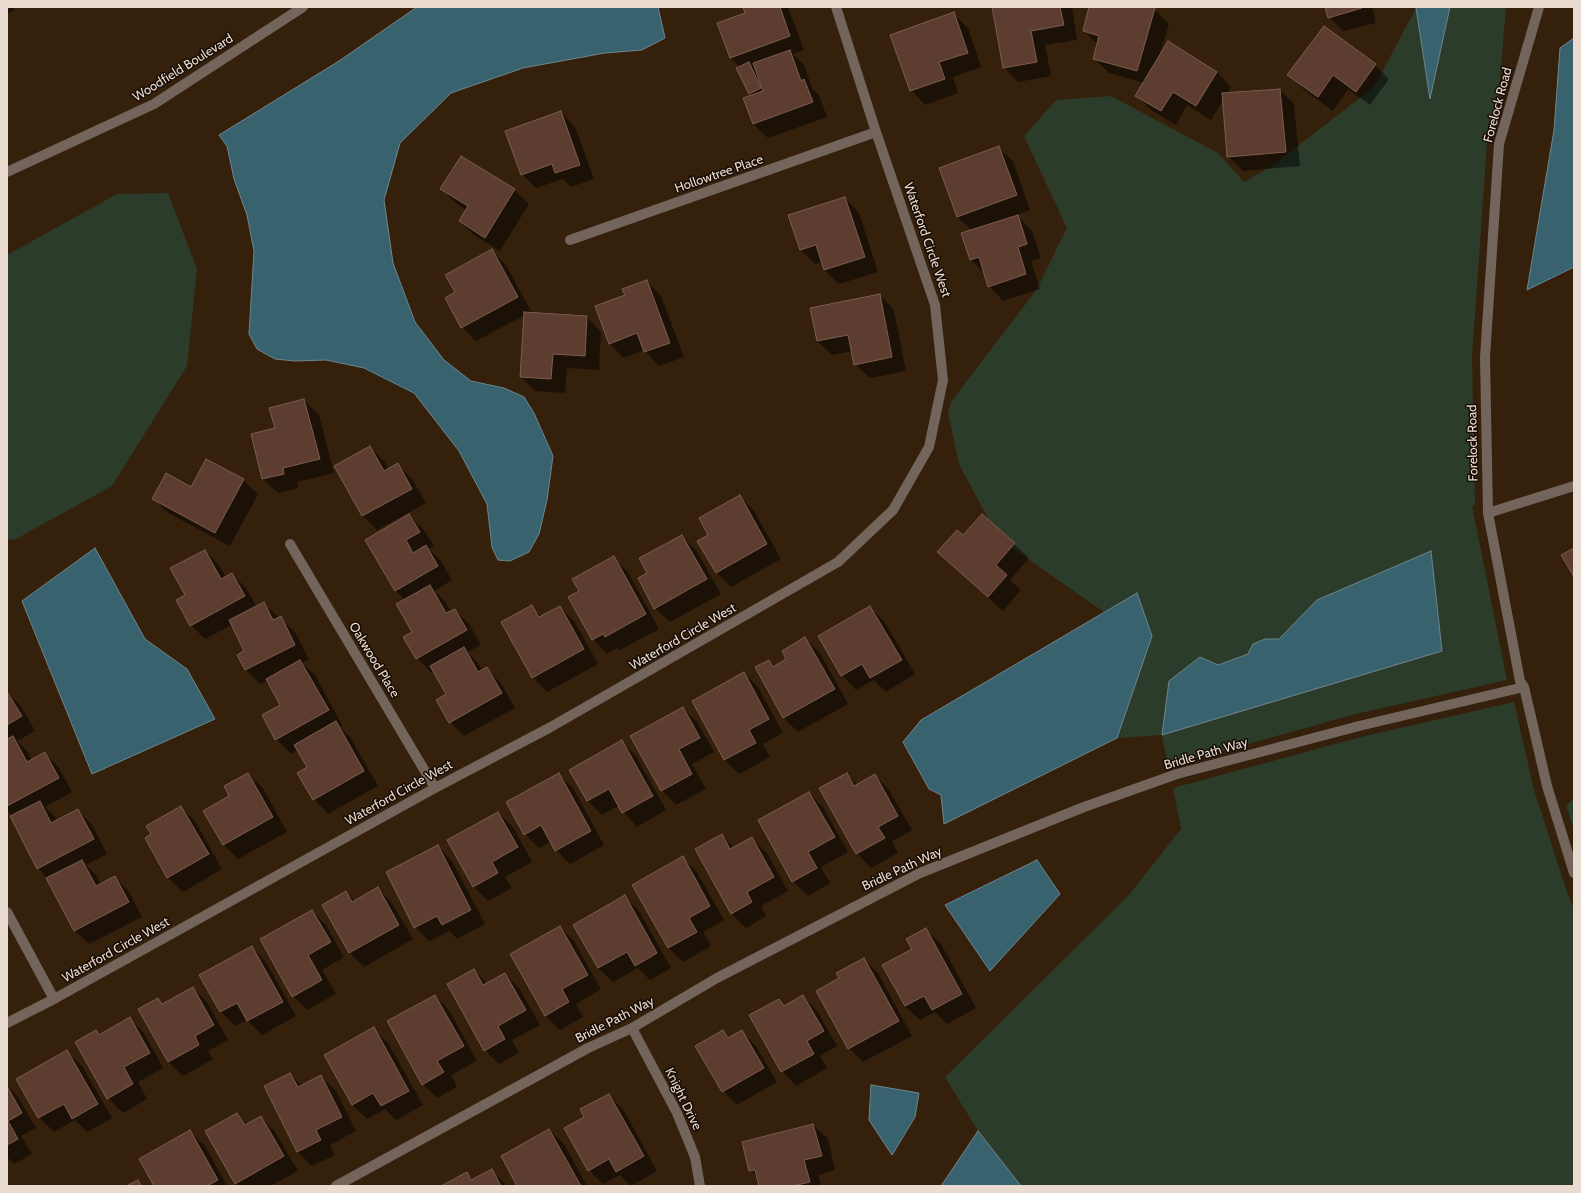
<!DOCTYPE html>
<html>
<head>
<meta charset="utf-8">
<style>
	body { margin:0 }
	#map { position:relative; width:1581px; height:1193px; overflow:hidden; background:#35200c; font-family:Cabin,sans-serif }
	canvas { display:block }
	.frame { position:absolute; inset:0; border:8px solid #e9dbcf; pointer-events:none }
</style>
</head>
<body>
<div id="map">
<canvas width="1581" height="1193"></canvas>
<div class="frame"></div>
</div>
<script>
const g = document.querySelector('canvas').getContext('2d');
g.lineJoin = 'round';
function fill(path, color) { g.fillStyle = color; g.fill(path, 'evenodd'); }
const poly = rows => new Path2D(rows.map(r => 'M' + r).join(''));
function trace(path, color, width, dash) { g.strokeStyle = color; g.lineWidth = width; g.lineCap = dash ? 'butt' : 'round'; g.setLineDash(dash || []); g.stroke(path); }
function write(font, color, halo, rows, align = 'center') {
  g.font = font + ' Cabin,sans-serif'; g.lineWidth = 3; g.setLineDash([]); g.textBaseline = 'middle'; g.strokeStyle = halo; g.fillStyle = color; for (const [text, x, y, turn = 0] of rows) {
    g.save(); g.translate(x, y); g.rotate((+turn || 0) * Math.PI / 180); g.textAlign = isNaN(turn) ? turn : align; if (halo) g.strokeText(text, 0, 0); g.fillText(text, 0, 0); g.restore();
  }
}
const green = poly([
	[1450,7,1506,7,1498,104,1487,143,1472,357,1475,505,1472,506,1507,680,1356,714,1168,766,1162,735,1117,738,1152,636,1136,593,1104,612,999,539,959,464,948,413,951,402,1037,289,1067,228,1024,136,1056,100,1111,96,1218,153,1244,182,1272,166,1374,87,1416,8,1431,98],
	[1317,600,1442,651,1169,681,1248,654,1265,639,1279,639],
	[168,193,197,269,187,366,112,486,14,540,7,539,7,255,117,194],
	[1514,702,1534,790,1568,895,1574,909,1574,1186,1021,1186,978,1131,945,1077,1128,896,1181,829,1173,788,1361,737],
	[1574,798,1574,830,1566,806]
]);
const water = poly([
	[417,7,658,7,665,38,642,50,605,53,523,68,451,93,400,143,384,200,393,263,415,322,444,360,471,381,504,388,524,397,534,413,553,456,547,500,539,534,529,552,510,561,498,560,492,547,487,504,459,451,414,393,364,368,326,360,295,361,275,359,257,349,249,334,254,251,247,215,234,179,227,146,219,135,339,61,417,7],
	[1416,7,1450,7,1430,99,1416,8,1416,7],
	[1574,38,1574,267,1527,290,1554,130,1560,48,1574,38],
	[95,548,145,639,187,669,215,719,92,774,22,601,95,548],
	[1431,551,1442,651,1162,735,1169,681,1200,657,1218,665,1248,654,1253,644,1265,639,1279,639,1317,600,1431,551],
	[1137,593,1152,636,1117,738,944,824,941,795,929,789,903,742,921,720,1137,593],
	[1037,860,1060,894,990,971,945,905,1037,860],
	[871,1085,919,1093,915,1117,892,1155,869,1120,871,1085],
	[978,1131,1021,1186,941,1186,978,1131]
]);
const shadow = poly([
	[7,7,13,7,15,10,7,14],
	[744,7,788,7,804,50,793,54,804,65,812,88,819,95,827,117,768,138,753,124,752,96,749,94,740,67,731,58,718,24,746,14],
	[993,7,1072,7,1077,40,1045,45,1051,76,1018,82,1004,67],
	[1090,7,1147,7,1154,9,1169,24,1159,57,1217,72,1231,87,1227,94,1280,90,1294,104,1300,166,1243,171,1228,156,1224,99,1211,120,1187,105,1176,125,1151,110,1137,96,1144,83,1109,73,1094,58,1098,45,1084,31],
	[1326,7,1372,7,1376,23,1343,31,1329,17],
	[953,13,968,28,981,67,953,77,958,93,925,105,911,90],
	[1375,65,1389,79,1370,105,1348,89,1333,111,1303,89,1288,74],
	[561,112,575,127,594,179,571,187,563,179,536,188,522,174],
	[998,147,1013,161,1030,210,1016,215,1032,231,1041,258,1031,261,1040,289,1003,301,989,286,985,274,971,260,972,231,958,217,940,168],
	[442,189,514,190,529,204,500,251,474,235,460,221,467,210,456,203],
	[845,198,859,213,878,272,839,284,824,270,822,262,815,264,801,250],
	[492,251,506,265,531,311,528,313,587,317,601,332,599,370,567,368,565,393,535,391,521,377,525,315,476,341,462,327,456,293],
	[647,281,661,296,684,357,659,366,644,350,624,358,609,343,626,296],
	[880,295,894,310,906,371,870,378,855,364,853,351,832,355,817,341],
	[304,400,319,415,334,473,297,482,298,488,278,493,263,479,252,435,276,429],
	[370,447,384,461,389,470,398,465,412,479,426,503,377,530,363,516,335,466],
	[243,480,258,494,230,546,168,513,153,498,192,488],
	[739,496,754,511,781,559,731,587,717,573,699,542,710,535],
	[409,515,424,530,434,546,429,549,440,560,452,580,434,591,444,600,451,612,455,610,469,624,481,645,467,652,478,663,482,671,487,669,501,683,515,708,464,736,450,722,447,694,434,671,432,673,417,658,405,637,413,632,405,600,396,591],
	[982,515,1029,558,1010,580,1021,590,1003,611,939,552,963,537],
	[682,536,696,550,721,594,670,622,655,608,648,573],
	[205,551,219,565,226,577,232,574,246,588,257,607,264,604,295,632,309,659,302,663,315,675,342,725,340,727,350,737,378,786,328,814,314,799,308,768,298,750,291,754,276,739,282,706,268,680,260,684,246,670,239,655,246,651,232,625,205,639,191,625,186,595],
	[613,558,628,572,659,629,620,650,617,648,607,654,593,639,581,591],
	[531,606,542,617,559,607,574,621,598,664,547,692,533,677],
	[870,607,884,621,915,674,886,692,874,680,856,690,842,675],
	[805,639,820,653,848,704,798,732,784,718,756,668,768,661,775,667,787,659],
	[744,673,758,687,783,733,763,744,770,757,739,774,725,760,693,701],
	[7,693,21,706,35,731,17,741,27,751,32,760,45,753,59,768,72,792,45,807,54,816,57,821,78,810,92,825,107,854,86,865,96,875,101,884,115,877,129,892,142,917,89,944,74,930,47,878,38,868,12,816,7,811],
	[683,708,697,722,714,752,692,764,706,789,676,805,662,790],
	[622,742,636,756,666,810,637,827,618,806,602,815,588,801,571,770],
	[248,774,263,788,287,832,238,859,224,845,205,811,231,796],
	[558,774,573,788,604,845,570,864,556,850,551,842,539,848,525,834],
	[846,774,858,785,875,775,889,790,912,830,892,841,898,853,871,868,857,853],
	[809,793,823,807,848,852,821,867,830,883,808,896,793,881,759,821],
	[181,807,195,821,222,869,183,892,168,878,146,838,153,835],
	[498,813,513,827,532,862,505,877,512,888,488,901,474,887,448,841],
	[722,835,734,848,752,838,767,853,788,891,761,906,766,916,746,928,731,913],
	[438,846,452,861,485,924,457,939,450,931,429,941,415,927],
	[682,857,697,872,724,920,703,932,711,946,683,962,668,948],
	[378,888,392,903,413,939,364,967,350,953,346,892,355,901],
	[625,897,639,911,671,968,650,980,638,968,613,982,598,968],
	[312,911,326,925,344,957,322,970,336,994,307,1010,293,996],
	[560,927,574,941,601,989,576,1004,583,1017,560,1030,545,1015],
	[926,930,941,944,976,1008,947,1024,935,1012,920,1020,905,1006,913,949],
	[252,947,266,962,296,1016,262,1035,247,1020,235,1026,221,1012,201,975],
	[864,959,878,973,912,1036,863,1062,849,1048,840,979],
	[474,970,487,984,505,974,519,988,540,1025,512,1040,519,1053,499,1064,485,1050],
	[193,988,207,1002,228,1040,208,1051,213,1059,183,1076,168,1062,139,1010,158,999,164,1005],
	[435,996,449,1010,477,1061,451,1075,457,1087,437,1098,423,1084],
	[803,996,817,1011,837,1046,820,1056,827,1068,796,1086,782,1071,779,1000,785,1006],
	[129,1019,144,1033,163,1068,138,1082,147,1099,123,1113,108,1098,96,1031,100,1035],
	[374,1029,388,1043,423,1105,396,1120,385,1109,367,1119,352,1105],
	[723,1031,730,1038,742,1032,756,1046,777,1082,737,1105,723,1091],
	[67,1052,82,1066,112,1118,87,1132,75,1120,54,1132,39,1117],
	[290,1074,302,1086,321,1076,336,1091,356,1131,330,1145,335,1155,312,1166,298,1152,265,1087],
	[7,1085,18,1097,36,1128,21,1136,32,1154,14,1164,7,1157],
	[608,1095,623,1109,657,1171,631,1186,620,1175,603,1184,589,1170,586,1117],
	[237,1114,248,1125,261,1117,275,1132,298,1171,270,1186,238,1186,235,1183],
	[813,1125,828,1139,835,1170,818,1175,821,1186,760,1186,758,1178,750,1170,743,1143],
	[549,1130,564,1144,587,1186,519,1186],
	[190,1132,205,1146,227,1186,155,1186],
	[491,1170,507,1186,443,1186,466,1173,474,1180]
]);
const building = poly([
	[743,7,780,7,790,36,730,58,717,23,745,13,743,7],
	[992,7,1060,7,1064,25,1031,31,1037,62,1003,68,992,7],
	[1089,7,1150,7,1155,8,1137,71,1093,59,1099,36,1083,31,1089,7],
	[1325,7,1362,7,1362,8,1328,18,1325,7],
	[954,12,968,53,939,62,945,79,910,91,890,35,954,12],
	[1324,26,1376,64,1356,92,1333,75,1318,97,1287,75,1324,26],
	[1168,41,1217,72,1196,106,1173,92,1161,111,1135,96,1168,41],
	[790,50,801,81,804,79,813,102,753,124,743,98,763,91,753,63,790,50],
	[749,62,761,88,749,94,736,68,749,62],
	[1280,89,1286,152,1227,157,1222,93,1280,89],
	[561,111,580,165,555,173,552,164,521,175,505,131,561,111],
	[999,146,1017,195,957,217,939,168,999,146],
	[461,156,515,189,485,238,459,221,468,206,440,189,461,156],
	[845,197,865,257,824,270,816,245,800,250,788,215,845,197],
	[1018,215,1027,244,1018,247,1026,274,988,287,979,257,970,260,961,233,1018,215],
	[492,249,518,297,461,328,445,298,455,292,445,275,492,249],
	[647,280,670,343,644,352,637,333,609,344,595,306,625,295,622,289,647,280],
	[880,294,892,357,854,365,848,335,817,341,810,308,880,294],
	[524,312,587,316,585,356,553,354,551,379,520,377,524,312],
	[304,399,320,459,283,468,284,474,262,479,251,434,275,428,269,408,304,399],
	[370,446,384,471,398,463,412,489,362,516,334,466,370,446],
	[206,459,244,479,215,533,152,499,166,473,191,487,206,459],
	[740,495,767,544,716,573,697,541,708,535,699,518,740,495],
	[409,514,420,532,406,540,413,553,426,545,438,566,395,591,365,540,409,514],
	[982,514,1015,543,996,565,1007,575,988,597,937,552,957,530,963,535,982,514],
	[682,535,707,579,654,609,638,578,647,573,639,558,682,535],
	[1574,548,1574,577,1561,555,1574,548],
	[205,550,221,579,232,573,245,596,190,626,176,600,185,595,170,568,205,550],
	[614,556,646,614,605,637,603,634,592,640,568,597,579,591,572,579,614,556],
	[430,585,446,613,455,609,467,630,416,659,403,637,412,632,396,604,430,585],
	[264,602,273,620,281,616,295,645,245,670,237,655,244,651,229,620,264,602],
	[532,605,539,617,560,606,584,649,532,678,501,622,532,605],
	[870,606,902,660,870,678,862,664,841,676,818,636,870,606],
	[805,637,835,689,783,718,755,667,769,660,773,667,786,659,782,651,805,637],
	[464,647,478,672,487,667,502,693,449,723,436,700,446,694,430,666,464,647],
	[300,660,329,710,275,740,262,715,280,705,266,679,300,660],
	[744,672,769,719,749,730,756,743,724,760,692,701,744,672],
	[7,692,22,716,7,725,7,692],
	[683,707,700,738,679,749,692,774,661,791,630,736,683,707],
	[336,721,364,771,313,800,297,773,307,767,294,745,336,721],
	[13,736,27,762,45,752,59,778,7,806,7,739,13,736],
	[622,740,653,796,622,813,609,789,587,801,569,770,622,740],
	[248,773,273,817,223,845,203,811,229,796,224,786,248,773],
	[559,773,591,831,555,851,541,825,524,835,506,802,559,773],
	[847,773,854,786,875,774,898,816,878,827,885,838,856,854,819,788,847,773],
	[809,792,835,837,808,852,817,868,792,882,758,820,809,792],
	[40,801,51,823,78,809,94,839,37,869,10,816,40,801],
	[181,806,209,854,167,878,145,838,151,834,146,826,181,806],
	[498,812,518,847,492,862,498,873,473,887,447,840,498,812],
	[722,834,730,849,752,837,774,877,747,892,752,902,731,914,695,849,722,834],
	[438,845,471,910,442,925,437,916,414,928,386,872,438,845],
	[683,856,710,906,689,918,697,932,668,948,632,885,683,856],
	[82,860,96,886,115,876,129,902,74,931,46,878,82,860],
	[378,887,399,925,349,953,322,905,346,891,352,902,378,887],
	[625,895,657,953,635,966,627,952,598,968,573,925,625,895],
	[312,910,331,942,308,955,322,980,292,997,260,939,312,910],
	[560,926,588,975,562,989,569,1002,545,1016,510,954,560,926],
	[926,928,962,994,932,1010,924,996,905,1006,882,965,912,949,906,939,926,928],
	[252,946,283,1002,247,1021,237,1003,220,1012,199,975,252,946],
	[864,958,899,1021,848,1049,816,991,839,978,836,973,864,958],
	[474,969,483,985,505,973,526,1010,498,1026,505,1039,484,1051,447,984,474,969],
	[193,987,214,1025,195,1036,199,1045,168,1062,138,1009,158,998,162,1004,193,987],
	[435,995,464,1046,437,1061,444,1072,422,1085,387,1021,435,995],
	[803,995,824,1031,807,1041,814,1054,781,1072,749,1015,779,999,784,1006,803,995],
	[130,1017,150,1053,124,1067,133,1084,107,1099,75,1042,96,1030,99,1035,130,1017],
	[374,1027,409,1091,381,1106,373,1093,352,1105,324,1055,374,1027],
	[723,1030,728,1038,742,1030,764,1068,722,1092,695,1046,723,1030],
	[67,1050,98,1104,72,1119,64,1104,38,1118,16,1079,67,1050],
	[290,1073,298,1087,321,1075,342,1117,316,1130,321,1140,297,1152,264,1086,290,1073],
	[7,1086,22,1113,8,1121,18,1139,7,1145,7,1086],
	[609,1094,644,1156,616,1172,609,1159,588,1171,564,1128,584,1117,580,1109,609,1094],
	[237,1113,245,1125,261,1116,284,1156,235,1184,205,1131,237,1113],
	[813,1124,822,1156,804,1160,810,1182,793,1186,759,1186,755,1170,749,1171,742,1142,813,1124],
	[549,1129,581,1186,517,1186,501,1156,549,1129],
	[190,1130,218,1180,207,1186,154,1186,139,1159,190,1130],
	[492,1169,501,1186,441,1186,467,1172,471,1180,492,1169],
	[138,1180,141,1186,126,1186,138,1180]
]);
const minor = poly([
	[1539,7,1499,144,1485,357,1488,513,1520,681,1524,687,1547,786,1574,873],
	[7,172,154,104,303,7],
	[570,240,876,132],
	[1488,513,1574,486],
	[290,544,435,788],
	[7,912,54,999],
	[7,1023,54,999,435,788,549,728,838,562,893,510,929,447,943,380,935,305,876,132,836,7],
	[632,1028,677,1113,695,1157,700,1186],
	[336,1186,588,1048,632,1028,717,978,920,873,1084,807,1177,774,1359,726,1524,687]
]);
const streetNames = [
	["Woodfield Boulevard",183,68,-32],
	["Forelock Road",1498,105,-75],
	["Hollowtree Place",719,174,-19],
	["Waterford Circle West",927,240,71],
	["Forelock Road",1473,443,-91],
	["Waterford Circle West",683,637,-30],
	["Oakwood Place",374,660,59],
	["Bridle Path Way",1206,754,-16],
	["Waterford Circle West",399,793,-29],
	["Bridle Path Way",902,869,-25],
	["Waterford Circle West",116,950,-29],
	["Bridle Path Way",615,1020,-27],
	["Knight Drive",683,1099,64]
];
fill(green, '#2c3c2b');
fill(water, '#39626f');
trace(water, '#6e868c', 1);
fill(shadow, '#0007');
fill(building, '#5d3d2f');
trace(building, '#7b5d4f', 1);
trace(minor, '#73645c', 10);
write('13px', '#e9dbcf', '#160c05', streetNames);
</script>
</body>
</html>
